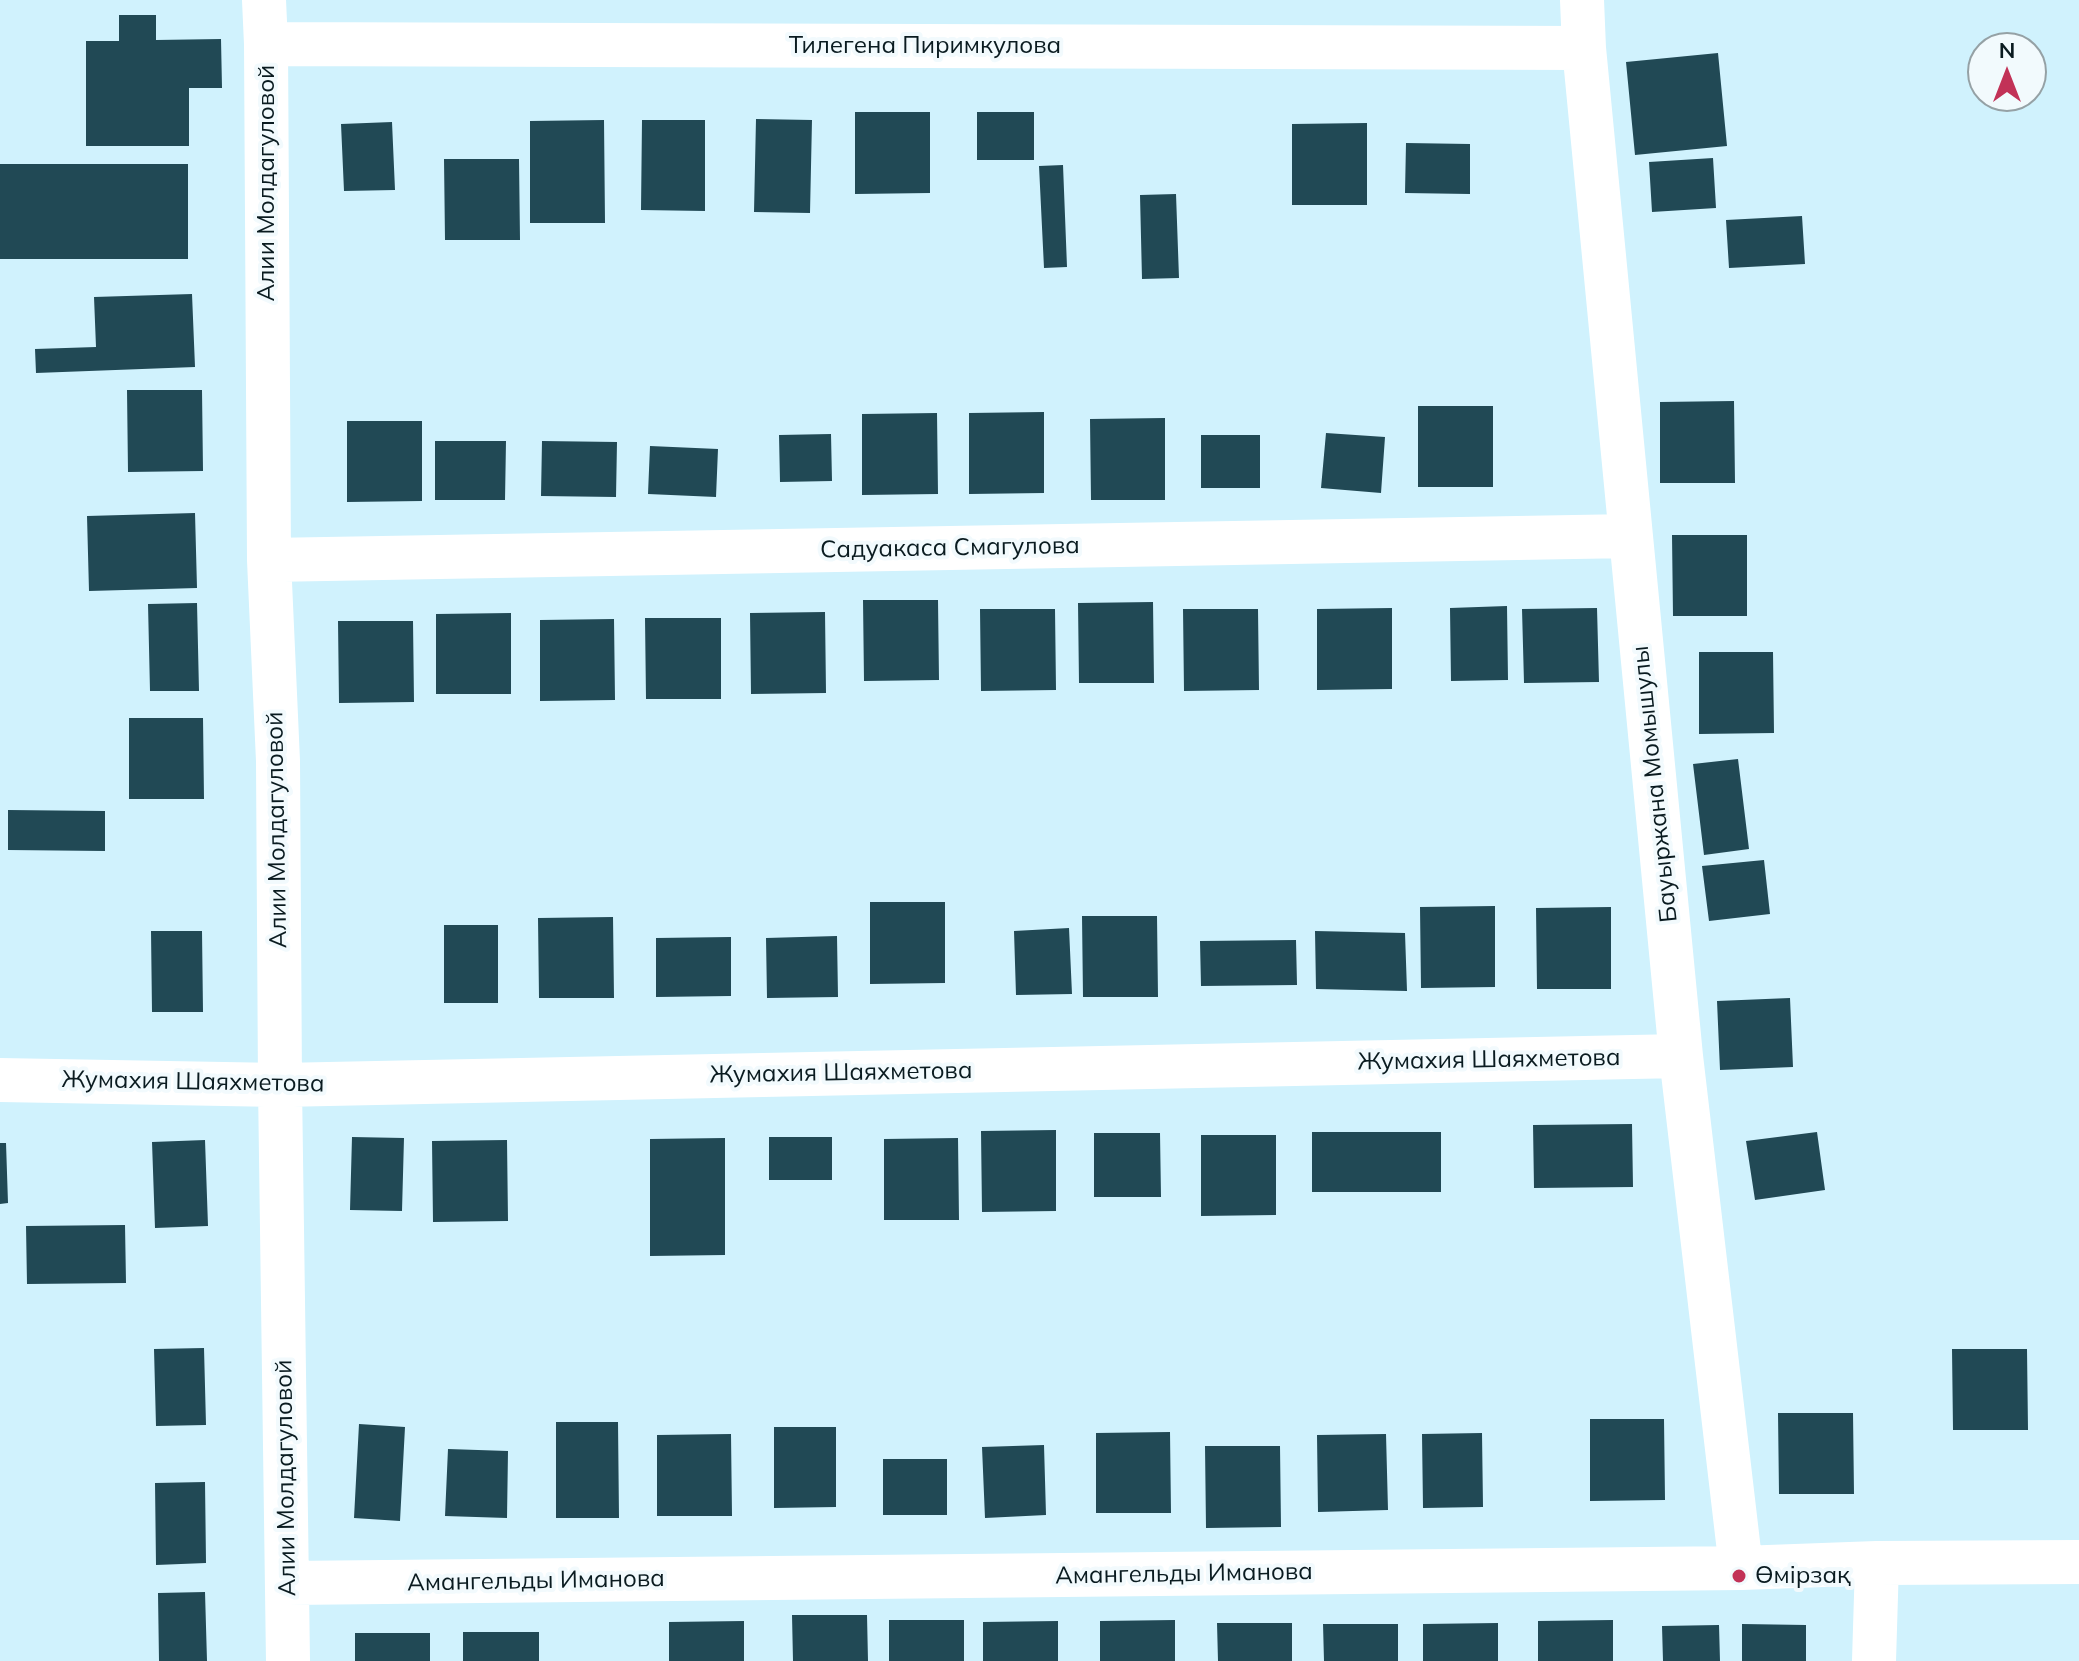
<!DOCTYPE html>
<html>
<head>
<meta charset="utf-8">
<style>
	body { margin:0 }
	#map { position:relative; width:2079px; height:1661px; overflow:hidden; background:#d0f2fd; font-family:Mulish,sans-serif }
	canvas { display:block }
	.north { position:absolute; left:1967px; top:32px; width:80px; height:80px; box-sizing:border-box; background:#f2fafd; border:2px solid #95a1a5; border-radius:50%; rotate:0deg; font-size:22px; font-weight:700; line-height:32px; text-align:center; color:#0a1b20 }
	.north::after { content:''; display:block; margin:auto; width:28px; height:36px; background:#c23257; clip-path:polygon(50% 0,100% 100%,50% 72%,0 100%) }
</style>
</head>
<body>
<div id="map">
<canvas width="2079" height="1661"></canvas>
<div class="north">N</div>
</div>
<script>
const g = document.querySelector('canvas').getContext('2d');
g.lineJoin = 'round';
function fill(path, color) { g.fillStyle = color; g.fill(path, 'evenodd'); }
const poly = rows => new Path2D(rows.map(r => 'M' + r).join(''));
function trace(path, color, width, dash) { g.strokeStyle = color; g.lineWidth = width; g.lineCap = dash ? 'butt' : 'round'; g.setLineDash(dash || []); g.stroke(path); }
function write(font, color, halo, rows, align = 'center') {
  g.font = font + ' Mulish,sans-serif'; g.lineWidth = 8; g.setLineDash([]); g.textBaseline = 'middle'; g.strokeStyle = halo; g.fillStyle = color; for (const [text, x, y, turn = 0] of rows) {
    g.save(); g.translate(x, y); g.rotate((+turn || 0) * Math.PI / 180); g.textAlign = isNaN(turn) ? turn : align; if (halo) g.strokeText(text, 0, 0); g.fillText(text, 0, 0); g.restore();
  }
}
const building = poly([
	[119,15,156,15,156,40,221,39,222,88,189,88,189,146,86,146,86,41,119,41],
	[1718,53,1727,146,1635,155,1626,62],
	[855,112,930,112,930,193,855,194],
	[977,112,1034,112,1034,160,977,160],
	[756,119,812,120,810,213,754,212],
	[604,120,605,223,530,223,530,121],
	[642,120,705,120,705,211,641,210],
	[392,122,395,190,344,191,341,124],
	[1367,123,1367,205,1292,205,1292,124],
	[1406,143,1470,144,1470,194,1405,193],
	[1713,158,1716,208,1652,212,1649,162],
	[444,159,519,159,520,240,445,240],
	[0,164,188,164,188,259,0,259],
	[1063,165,1067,267,1044,268,1039,166],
	[1176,194,1179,278,1142,279,1140,195],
	[1802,216,1805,264,1729,268,1726,220],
	[192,294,195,367,36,373,35,349,96,347,94,297],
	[127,390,202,390,203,471,128,472],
	[1734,401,1735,483,1660,483,1660,402],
	[1418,406,1493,406,1493,487,1418,487],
	[1044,412,1044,493,969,494,969,413],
	[937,413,938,494,862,495,862,414],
	[1165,418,1165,500,1091,500,1090,419],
	[347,421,422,421,422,501,347,502],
	[1326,433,1385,437,1381,493,1321,488],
	[831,434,832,481,780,482,779,435],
	[1201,435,1260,435,1260,488,1201,488],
	[435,441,506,441,505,500,435,500],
	[542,441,617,442,616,497,541,496],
	[650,446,718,449,716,497,648,494],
	[195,513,197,588,89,591,87,516],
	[1672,535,1747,535,1747,616,1673,616],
	[863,600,938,600,939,680,864,681],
	[1153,602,1154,683,1079,683,1078,603],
	[197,603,199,691,150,691,148,604],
	[1507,606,1508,680,1451,681,1450,608],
	[1392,608,1392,689,1317,690,1317,609],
	[1597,608,1599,682,1524,683,1522,609],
	[980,609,1055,609,1056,690,981,691],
	[1183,609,1258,609,1259,690,1184,691],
	[825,612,826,693,751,694,750,613],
	[511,613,511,694,436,694,436,614],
	[645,618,721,618,721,699,646,699],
	[614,619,615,700,540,701,540,620],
	[338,621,413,621,414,702,339,703],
	[1699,652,1773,652,1774,733,1699,734],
	[129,718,203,718,204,799,129,799],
	[1738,759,1749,849,1704,855,1693,764],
	[8,810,105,811,105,851,8,850],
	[1764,860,1770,914,1709,921,1702,866],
	[870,902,945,902,945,983,870,984],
	[1495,906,1495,987,1421,988,1420,907],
	[1611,907,1611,989,1537,989,1536,908],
	[1082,916,1157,916,1158,997,1083,997],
	[613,917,614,998,539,998,538,918],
	[444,925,498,925,498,1003,444,1003],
	[1069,928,1072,994,1016,995,1014,931],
	[151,931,202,931,203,1012,152,1012],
	[1315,931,1405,933,1407,991,1316,989],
	[837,936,838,997,767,998,766,938],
	[731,937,731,996,656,997,656,938],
	[1296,940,1297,985,1201,986,1200,941],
	[1790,998,1793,1067,1720,1070,1717,1001],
	[1632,1124,1633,1187,1534,1188,1533,1125],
	[1056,1130,1056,1211,982,1212,981,1131],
	[1312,1132,1441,1132,1441,1192,1312,1192],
	[1817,1132,1825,1190,1755,1200,1746,1141],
	[1094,1133,1160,1133,1161,1197,1094,1197],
	[1201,1135,1276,1135,1276,1215,1201,1216],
	[352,1137,404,1138,402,1211,350,1210],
	[769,1137,832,1137,832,1180,769,1180],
	[725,1138,725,1255,650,1256,650,1139],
	[958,1138,959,1220,884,1220,884,1139],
	[205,1140,208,1226,155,1228,152,1142],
	[507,1140,508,1221,433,1222,432,1141],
	[0,1143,6,1143,8,1203,0,1204],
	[125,1225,126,1283,27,1284,26,1226],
	[204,1348,206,1425,156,1426,154,1349],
	[1952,1349,2027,1349,2028,1430,1953,1430],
	[1778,1413,1853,1413,1854,1494,1779,1494],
	[1590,1419,1664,1419,1665,1500,1590,1501],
	[556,1422,618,1422,619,1518,556,1518],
	[359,1424,405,1427,400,1521,354,1518],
	[774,1427,836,1427,836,1507,774,1508],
	[1170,1432,1171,1513,1096,1513,1096,1433],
	[1482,1433,1483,1507,1423,1508,1422,1434],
	[731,1434,732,1516,657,1516,657,1435],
	[1386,1434,1388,1510,1318,1512,1317,1435],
	[1044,1445,1046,1515,985,1518,982,1447],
	[1205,1446,1280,1446,1281,1527,1206,1528],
	[448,1449,508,1451,507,1518,445,1516],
	[883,1459,947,1459,947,1515,883,1515],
	[205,1482,206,1563,156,1565,155,1483],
	[205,1592,207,1661,159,1661,158,1593],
	[792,1615,867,1615,868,1661,793,1661],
	[889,1620,964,1620,964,1661,889,1661],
	[1175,1620,1175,1661,1100,1661,1100,1621],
	[1613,1620,1613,1661,1538,1661,1538,1621],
	[744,1621,744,1661,669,1661,669,1622],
	[1058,1621,1058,1661,983,1661,983,1622],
	[1217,1623,1292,1623,1292,1661,1218,1661],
	[1498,1623,1498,1661,1423,1661,1423,1624],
	[1323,1624,1398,1624,1398,1661,1324,1661],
	[1742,1624,1806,1625,1806,1661,1742,1661],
	[1719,1625,1720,1661,1663,1661,1662,1626],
	[463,1632,539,1632,539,1661,463,1661],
	[355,1633,430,1633,430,1661,355,1661]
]);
const minor = poly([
	[264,0,266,44,269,560,278,761,280,1085,288,1661],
	[1582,0,1584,48,1681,1056,1741,1568],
	[266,44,1584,48],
	[269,560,1631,536],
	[0,1080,280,1085,1681,1056],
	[288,1583,1741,1568,1877,1563,2079,1562],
	[1874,1661,1877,1563]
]);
const markers = [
	[1739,1576,8,"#c23257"]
];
const streetNames = [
	["Тилегена Пиримкулова",925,46],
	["Алии Молдагуловой",267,183,-90],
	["Садуакаса Смагулова",950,548,-1],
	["Бауыржана Момышулы",1655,784,-96],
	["Алии Молдагуловой",277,830,-91],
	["Жумахия Шаяхметова",1489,1060,-1],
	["Жумахия Шаяхметова",841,1073,-1],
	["Жумахия Шаяхметова",193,1082,1],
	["Алии Молдагуловой",286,1478,-91],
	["Амангельды Иманова",1184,1574,-1],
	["Амангельды Иманова",536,1581,-1]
];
const poiNames = [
	["Өмірзақ",1755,1576]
];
fill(building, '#214955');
trace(minor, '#fff', 44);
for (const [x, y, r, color] of markers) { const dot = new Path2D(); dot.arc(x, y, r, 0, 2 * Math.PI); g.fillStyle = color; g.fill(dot); trace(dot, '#f2fafd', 3); }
write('24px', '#0a1b20', '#f2fafd', streetNames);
write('24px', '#0a1b20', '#f2fafd', poiNames, 'left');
</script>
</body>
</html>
